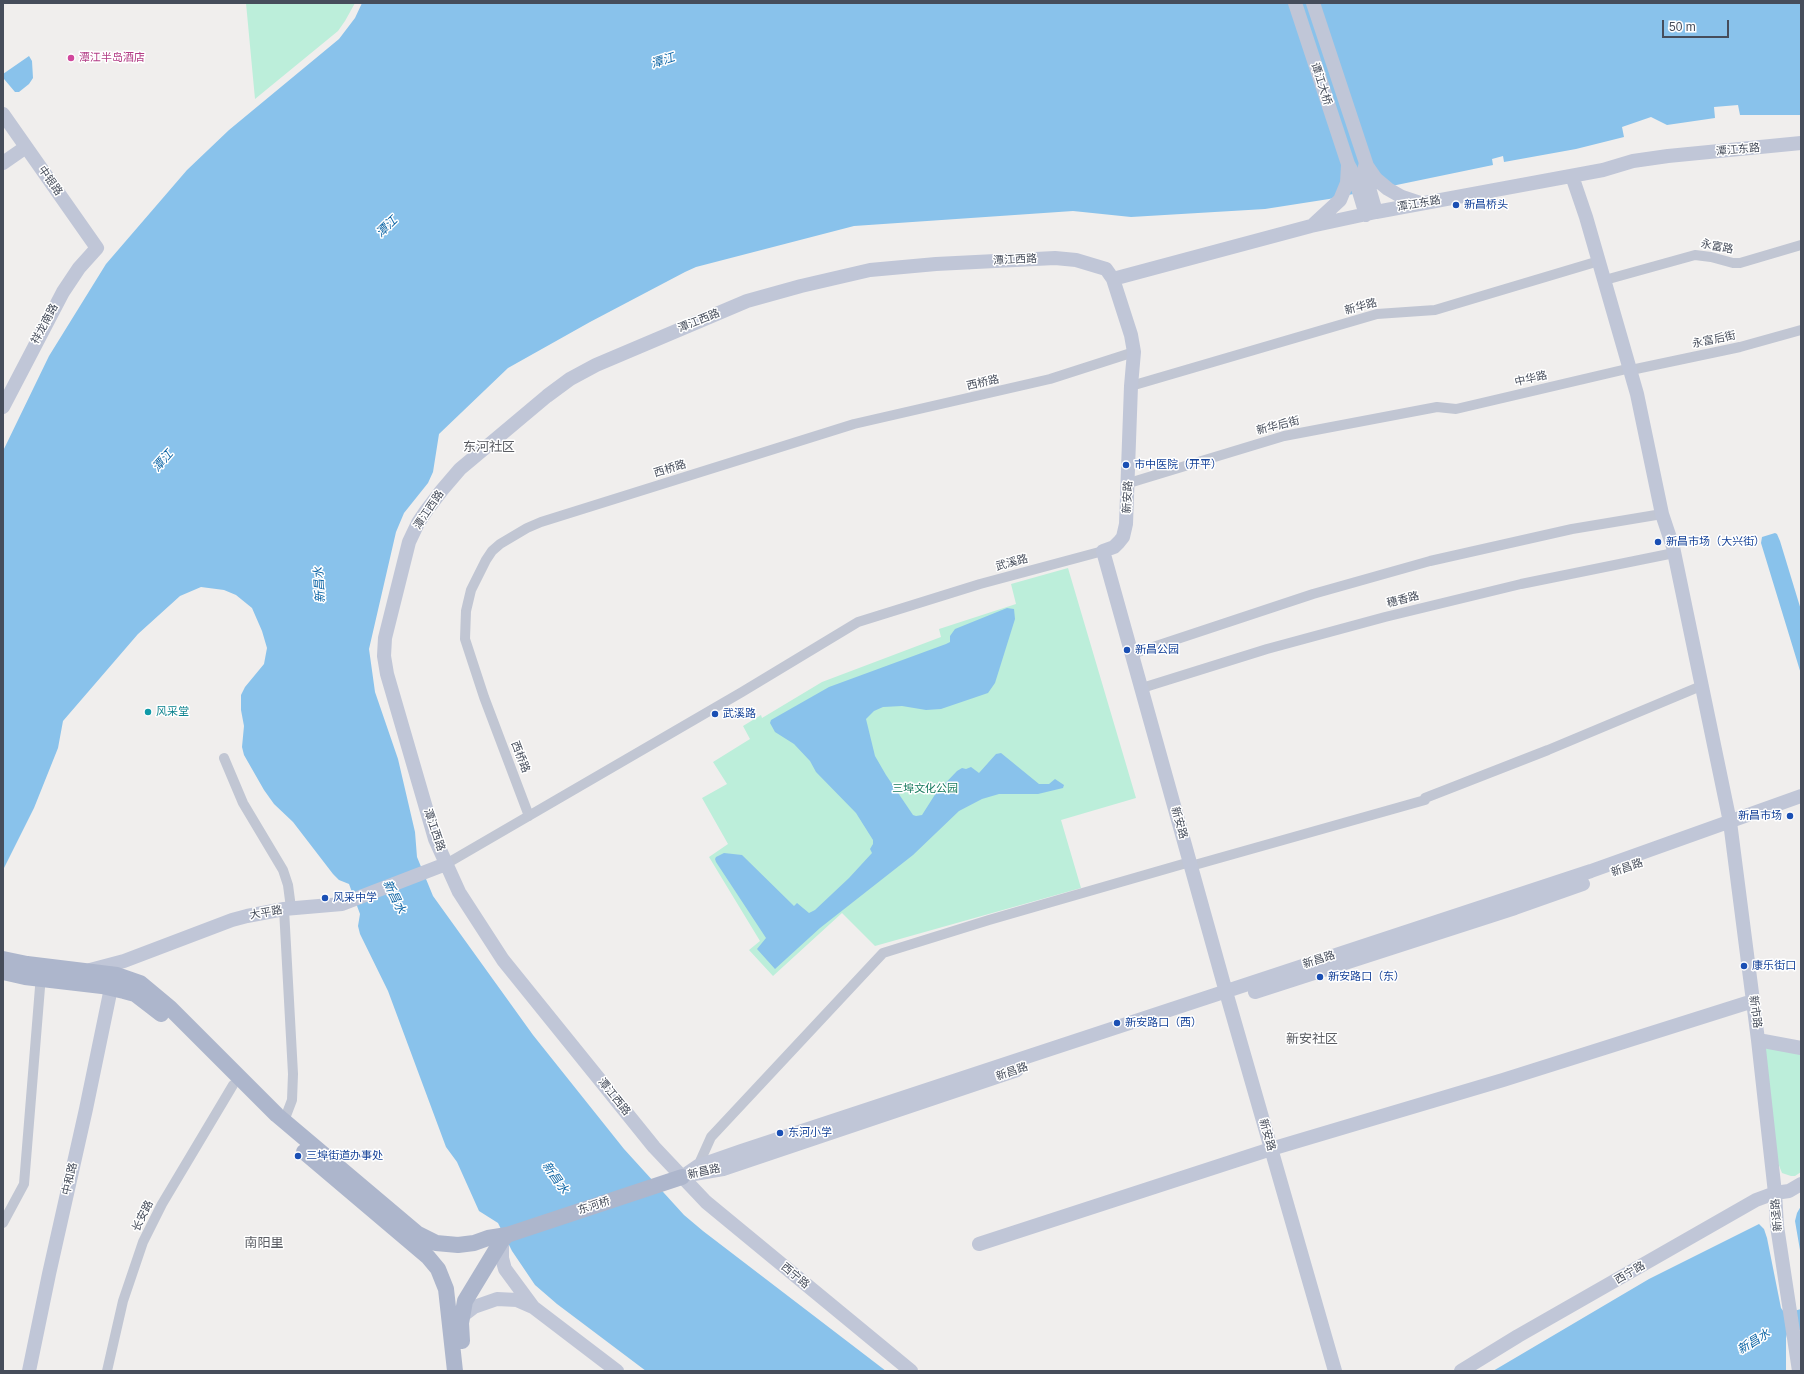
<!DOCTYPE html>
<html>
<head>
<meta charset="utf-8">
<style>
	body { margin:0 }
	#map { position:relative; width:1804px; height:1374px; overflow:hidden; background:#f0eeed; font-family:Helvetica,sans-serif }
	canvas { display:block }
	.frame { position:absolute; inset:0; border:4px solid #464d5b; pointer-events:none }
	.scale { position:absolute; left:1662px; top:20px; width:67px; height:18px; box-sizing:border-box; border:2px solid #464d5b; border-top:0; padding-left:5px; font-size:12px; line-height:14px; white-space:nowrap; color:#464d5b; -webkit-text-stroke:3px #fff; paint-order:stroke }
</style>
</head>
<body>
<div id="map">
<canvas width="1804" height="1374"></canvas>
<div class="frame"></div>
<div class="scale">50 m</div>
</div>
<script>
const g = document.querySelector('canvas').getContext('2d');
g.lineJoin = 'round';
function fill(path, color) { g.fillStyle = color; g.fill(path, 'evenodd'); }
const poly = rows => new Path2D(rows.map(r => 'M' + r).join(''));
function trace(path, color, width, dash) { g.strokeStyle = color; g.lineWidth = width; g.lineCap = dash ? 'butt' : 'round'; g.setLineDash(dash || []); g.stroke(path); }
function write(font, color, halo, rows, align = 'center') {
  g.font = font + ' Helvetica,"Noto Sans SC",sans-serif'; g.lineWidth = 3; g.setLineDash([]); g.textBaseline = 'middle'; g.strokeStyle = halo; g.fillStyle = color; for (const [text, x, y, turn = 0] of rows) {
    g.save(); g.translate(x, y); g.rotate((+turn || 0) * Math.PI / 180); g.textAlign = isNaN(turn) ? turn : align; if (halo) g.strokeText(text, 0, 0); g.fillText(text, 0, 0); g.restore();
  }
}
const green = poly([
	[246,3,355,3,345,21,338,31,255,99],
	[1068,568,1136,798,1061,820,1081,888,875,946,842,913,773,976,749,950,760,941,709,857,728,844,702,798,727,784,713,762,750,739,743,726,761,715,762,718,822,682,941,637,939,629,1016,604,1011,584],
	[1765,1047,1801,1054,1801,1172,1795,1176,1791,1176,1782,1173,1778,1163]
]);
const water = poly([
	[362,3,1801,3,1801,115,1740,115,1738,105,1714,107,1715,118,1667,125,1651,117,1622,127,1624,137,1576,149,1504,162,1503,156,1492,159,1493,165,1329,199,1265,209,1131,217,1073,211,854,226,696,267,685,272,590,322,508,368,439,434,433,472,428,483,404,513,396,532,369,649,375,692,398,759,415,832,417,857,433,896,533,1035,624,1149,684,1215,703,1231,886,1371,646,1371,557,1304,535,1285,512,1251,498,1223,479,1211,457,1162,446,1147,388,991,360,934,358,926,360,914,349,884,339,880,333,874,293,822,274,804,264,790,244,755,242,747,244,726,241,710,241,695,245,687,264,664,267,648,262,631,252,608,236,595,224,590,201,587,180,596,138,634,63,721,58,748,34,808,3,870,3,451,49,356,106,264,187,170,229,130,339,39,355,18],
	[29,56,32,61,33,78,29,84,19,92,15,92,4,79,3,74],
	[1775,533,1777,534,1780,541,1801,610,1801,674,1761,543,1762,537],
	[1007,608,1014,609,1015,619,995,683,988,693,941,709,926,710,902,706,883,707,874,711,866,719,875,756,886,775,913,815,916,816,922,815,936,793,957,771,962,768,966,769,971,767,979,773,996,754,1001,753,1039,784,1049,784,1055,779,1064,785,1063,788,1038,794,999,794,982,799,959,811,913,855,820,928,775,969,757,949,766,938,716,862,715,859,716,857,724,853,742,855,794,906,797,903,809,913,815,910,849,878,872,853,870,849,873,844,873,840,856,813,816,772,810,761,794,744,775,732,770,723,771,720,829,687,946,644,950,642,950,636,955,629],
	[1801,1206,1801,1256,1795,1221,1797,1213],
	[1759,1224,1764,1229,1767,1238,1781,1308,1784,1312,1787,1313,1801,1309,1801,1330,1795,1330,1787,1334,1786,1338,1786,1371,1493,1371,1649,1279]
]);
const street = poly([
	[1605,280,1695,255,1711,257,1733,263,1740,263,1801,245],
	[1631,370,1740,347,1801,330],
	[1131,386,1377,314,1435,310,1599,261],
	[1129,483,1284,436,1437,407,1456,409,1631,368],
	[1132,654,1313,594,1430,561,1572,529,1662,514],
	[1142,688,1267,649,1385,617,1521,584,1674,553],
	[224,758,243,803,283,870,288,885,291,908],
	[1425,798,1548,750,1701,686],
	[529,816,484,697,465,639,466,611,471,590,486,560,492,551,500,544,527,528,541,522,854,424,1050,379,1134,352],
	[446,864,742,692,858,622,980,584,1103,551],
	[1191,866,1425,800],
	[284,909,293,1074,292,1100,284,1121],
	[698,1166,711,1137,883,953,989,920,1190,862],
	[3,1223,24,1184,41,975],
	[107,1371,123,1301,143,1242,162,1204,233,1085]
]);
const secondary = poly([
	[1295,3,1348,164,1354,175,1366,215],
	[1313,3,1367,166,1376,179,1388,189,1402,197,1420,203],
	[3,114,97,248,79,268,63,292,3,407],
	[3,163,26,147],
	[1365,166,1365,174,1376,212],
	[1572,176,1586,217,1637,394,1662,514,1673,547,1730,822,1758,1040,1775,1193,1777,1226,1799,1371],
	[1314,224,1340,200,1347,183,1348,165],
	[1113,279,1311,226,1376,212,1603,170,1633,161,1668,156,1801,143],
	[90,970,124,961,232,920,247,916,284,909,342,904,446,864],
	[1255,992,1515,908,1583,884],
	[1758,1040,1801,1048],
	[694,1174,723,1169,1017,1070],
	[682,1177,698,1166,741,1151,1591,871,1801,796],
	[502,1240,502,1258,505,1269,533,1307,617,1371],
	[979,1244,1271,1149,1503,1080,1753,1001],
	[461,1317,474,1307,497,1299,517,1300,533,1307],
	[29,1371,49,1274,86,1109,111,988],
	[911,1371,706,1202,654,1147,503,960,459,892,435,839,387,674,384,656,385,638,409,542,418,523,426,511,442,490,460,469,547,396,570,379,596,365,747,301,801,286,870,270,936,264,1055,258,1076,260,1106,269,1113,279,1131,335,1134,352,1131,386,1126,524,1123,537,1119,542,1114,547,1103,551,1226,992,1335,1371],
	[1461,1371,1518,1336,1756,1200,1775,1193,1789,1191,1801,1184]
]);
const primary = poly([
	[3,959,27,964,117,975,140,983,170,1008,277,1115,418,1234,436,1243,458,1245,474,1243,488,1238,507,1235,682,1177],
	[3,972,25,977,102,986,124,991,135,994,161,1014],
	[304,1152,428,1257,438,1269,446,1289,455,1371],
	[462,1341,461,1323,465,1301,502,1240,507,1235]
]);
const markers = [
	[71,58,4,"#d1479c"],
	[1456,205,4,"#1a4fb4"],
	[1126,465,4,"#1a4fb4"],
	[1658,542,4,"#1a4fb4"],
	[1127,650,4,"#1a4fb4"],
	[148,712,4,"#0f9aa8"],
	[715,714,4,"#1a4fb4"],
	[1790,816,4,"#1a4fb4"],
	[325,898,4,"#1a4fb4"],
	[1744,966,4,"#1a4fb4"],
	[1320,977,4,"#1a4fb4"],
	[1117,1023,4,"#1a4fb4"],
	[780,1133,4,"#1a4fb4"],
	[298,1156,4,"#1a4fb4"]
];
const hotelNames = [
	["潭江半岛酒店",79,58]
];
const streetNames = [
	["谭江大桥",1321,84,72],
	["潭江东路",1738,150,-5],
	["中银路",50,181,55],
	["潭江东路",1419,204,-10],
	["永富路",1717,247,11],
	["潭江西路",1015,260,-3],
	["新华路",1361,307,-15],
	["潭江西路",699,321,-22],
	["祥龙南路",45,324,-62],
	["永富后街",1714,340,-12],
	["中华路",1531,379,-13],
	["西桥路",983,383,-13],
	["新华后街",1278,426,-14],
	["西桥路",670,469,-17],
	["新安路",1128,497,-87],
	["潭江西路",429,510,-56],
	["武溪路",1012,563,-15],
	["穗香路",1403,600,-14],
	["西桥路",520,757,69],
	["新安路",1179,823,74],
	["潭江西路",434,830,71],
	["新昌路",1627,868,-19],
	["大平路",266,913,-10],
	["新昌路",1319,960,-18],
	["新市路",1755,1012,82],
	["新昌路",1012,1072,-19],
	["潭江西路",614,1097,51],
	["新安路",1267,1135,74],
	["新昌路",704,1172,-12],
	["中和路",70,1179,-77],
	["东河桥",594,1206,-18],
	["新迳路",1777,1215,-95],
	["长安路",143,1216,-64],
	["西宁路",1630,1273,-30],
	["西宁路",795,1276,40]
];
const transitNames = [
	["新昌桥头",1464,205],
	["市中医院（开平）",1134,465],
	["新昌市场（大兴街）",1666,542],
	["新昌公园",1135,650],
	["武溪路",723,714],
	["新昌市场",1782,816,"right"],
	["风采中学",333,898],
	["康乐街口",1752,966],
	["新安路口（东）",1328,977],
	["新安路口（西）",1125,1023],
	["东河小学",788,1133],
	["三埠街道办事处",306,1156]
];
const cultureNames = [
	["风采堂",156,712]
];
const parkNames = [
	["三埠文化公园",925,789]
];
const waterNames = [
	["潭江",663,61,-18],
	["潭江",387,227,-44],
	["潭江",163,461,-48],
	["新昌水",320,585,-94],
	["新昌水",394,897,64],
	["新昌水",555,1178,55],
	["新昌水",1754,1342,-32]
];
const quarterNames = [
	["东河社区",489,447],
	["新安社区",1312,1039],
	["南阳里",264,1243]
];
fill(green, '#bceeda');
fill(water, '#89c2eb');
trace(street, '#c1c6d3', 10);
trace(secondary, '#c0c6d7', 14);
trace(primary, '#adb6cc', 16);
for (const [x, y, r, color] of markers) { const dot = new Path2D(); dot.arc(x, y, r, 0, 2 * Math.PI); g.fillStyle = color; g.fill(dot); trace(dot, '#fff', 1.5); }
write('11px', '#b23c85', '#fff', hotelNames, 'left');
write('11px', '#464d5b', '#fff', streetNames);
write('11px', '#164399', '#fff', transitNames, 'left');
write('11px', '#0d838f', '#fff', cultureNames, 'left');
write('11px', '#187b5e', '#fff', parkNames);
write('italic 12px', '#0e66a6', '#fff', waterNames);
write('13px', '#5a5c62', '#fff', quarterNames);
</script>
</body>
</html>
